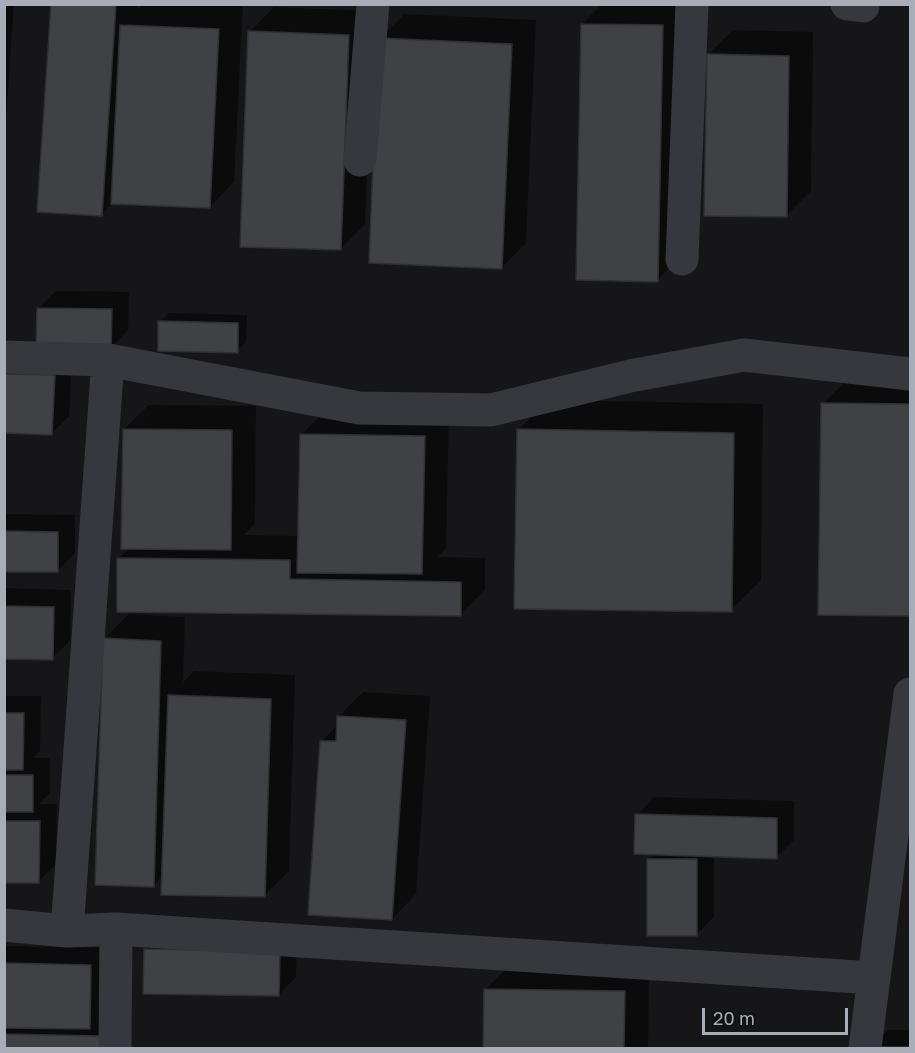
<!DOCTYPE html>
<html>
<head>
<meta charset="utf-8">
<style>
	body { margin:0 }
	#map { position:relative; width:915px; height:1053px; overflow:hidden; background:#161618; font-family:"Golos Text",sans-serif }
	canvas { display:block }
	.frame { position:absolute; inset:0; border:6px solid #a8adb8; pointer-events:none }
	.scale { position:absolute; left:702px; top:1008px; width:146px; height:27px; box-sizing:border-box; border:3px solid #a8adb8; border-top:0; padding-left:8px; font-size:18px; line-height:21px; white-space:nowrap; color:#a8adb8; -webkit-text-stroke:4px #111113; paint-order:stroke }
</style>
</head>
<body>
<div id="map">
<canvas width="915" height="1053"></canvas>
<div class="frame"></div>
<div class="scale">20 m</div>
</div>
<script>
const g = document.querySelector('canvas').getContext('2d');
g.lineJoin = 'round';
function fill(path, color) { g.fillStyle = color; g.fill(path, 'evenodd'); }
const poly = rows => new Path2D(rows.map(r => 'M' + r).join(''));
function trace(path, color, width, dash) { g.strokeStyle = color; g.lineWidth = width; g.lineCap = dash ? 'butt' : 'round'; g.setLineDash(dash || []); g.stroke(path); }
const shadow = poly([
	[4,4,14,4,4,150],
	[52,4,138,4,138,9,142,4,243,5,234,182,210,207,114,202,101,215],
	[602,4,687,4,682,256,657,280,582,24],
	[274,7,373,11,365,224,341,249,249,32],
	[404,14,536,20,526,243,502,267,380,39],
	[733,30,813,32,811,191,786,216,708,55],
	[56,291,129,292,128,330,111,348,38,308],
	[169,313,247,315,246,342,237,351,160,322],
	[4,358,72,358,69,416,52,433,4,432],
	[848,379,910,380,910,614,820,613,823,403],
	[548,400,763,404,761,580,731,610,518,430],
	[149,405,256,406,255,524,244,535,300,536,301,435,326,410,449,412,446,548,438,557,485,558,485,590,460,615,119,558,130,547,124,429],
	[4,514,75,515,75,553,57,571,4,570],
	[4,588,71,590,70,641,52,658,4,658],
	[129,614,185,617,183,682,194,671,295,675,289,871,265,895,164,875,154,885,104,639],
	[363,692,430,696,416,894,392,919,322,741,338,724,339,716],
	[4,696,41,696,40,751,33,758,50,758,50,793,39,804,57,804,56,864,38,882,4,881],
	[654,797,794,801,794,840,776,858,714,855,714,917,697,934,649,860,655,853,637,815],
	[163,932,297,934,296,977,279,995,146,949],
	[4,946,108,948,107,1010,99,1018,117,1019,117,1048,4,1048],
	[510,965,649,967,648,1048,484,1048,485,990],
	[888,1030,910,1030,910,1048,870,1048]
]);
const building = poly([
	[51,4,116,4,102,216,37,212,51,4],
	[581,24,663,25,658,282,576,280,581,24],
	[120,25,219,29,210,208,111,204,120,25],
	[248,31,349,35,341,250,240,247,248,31],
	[378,38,512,44,502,269,369,263,378,38],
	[707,54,789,56,787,217,704,216,707,54],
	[37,308,112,309,111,350,36,349,37,308],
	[158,321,238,323,238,353,158,351,158,321],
	[4,374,55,375,52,435,4,433,4,374],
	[821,403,910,404,910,616,818,615,821,403],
	[123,429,232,430,231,550,121,549,123,429],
	[517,429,734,433,732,612,514,609,517,429],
	[300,434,425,436,422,574,297,573,300,434],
	[4,531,58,532,58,572,4,572,4,531],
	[117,558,290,560,290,579,461,582,461,616,117,612,117,558],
	[4,606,54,607,53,660,4,659,4,606],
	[103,638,161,641,154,887,95,885,103,638],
	[168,695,271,699,265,897,161,895,168,695],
	[4,713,24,713,23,770,4,770,4,713],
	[337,716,406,720,392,920,308,915,320,741,336,741,337,716],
	[4,775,33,775,33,812,4,812,4,775],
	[635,814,777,818,777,859,634,854,635,814],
	[4,821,40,821,39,883,4,883,4,821],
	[647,859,697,859,697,936,647,936,647,859],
	[144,949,280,951,279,996,143,994,144,949],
	[4,963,91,965,90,1029,4,1028,4,963],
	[484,989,625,991,624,1048,483,1048,484,989],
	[4,1034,100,1036,100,1048,4,1048,4,1034],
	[869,1047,910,1047,910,1048,869,1048,869,1047]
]);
const minor = poly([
	[847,4,863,6],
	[360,160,373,4],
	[682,259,692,4],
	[4,357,108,360,359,408,491,410,630,376,744,355,910,374],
	[4,925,67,931,116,929,874,978],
	[67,931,108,360],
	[115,1048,116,929],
	[865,1048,910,694]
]);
fill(shadow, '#0007');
fill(building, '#404145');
trace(building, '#303034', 1.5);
trace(minor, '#37383d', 33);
</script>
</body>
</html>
